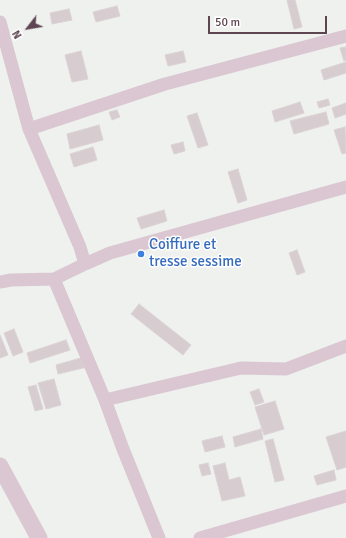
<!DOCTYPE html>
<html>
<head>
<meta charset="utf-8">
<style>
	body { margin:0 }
	#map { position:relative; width:346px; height:538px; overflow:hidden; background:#eef1ee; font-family:Signika,sans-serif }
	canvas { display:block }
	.north { position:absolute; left:8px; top:8px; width:40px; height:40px; -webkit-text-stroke:3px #fff; paint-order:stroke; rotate:239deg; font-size:11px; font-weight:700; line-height:16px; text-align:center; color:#5e4552 }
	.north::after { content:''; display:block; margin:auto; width:14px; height:18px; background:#5e4552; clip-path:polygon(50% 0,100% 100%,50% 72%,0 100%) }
	.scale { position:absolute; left:208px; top:16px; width:119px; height:18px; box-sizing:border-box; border:2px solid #5e4552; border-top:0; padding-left:5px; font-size:12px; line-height:14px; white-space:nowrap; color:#5e4552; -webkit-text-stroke:3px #fff; paint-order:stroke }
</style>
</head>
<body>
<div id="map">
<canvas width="346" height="538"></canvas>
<div class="north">N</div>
<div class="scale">50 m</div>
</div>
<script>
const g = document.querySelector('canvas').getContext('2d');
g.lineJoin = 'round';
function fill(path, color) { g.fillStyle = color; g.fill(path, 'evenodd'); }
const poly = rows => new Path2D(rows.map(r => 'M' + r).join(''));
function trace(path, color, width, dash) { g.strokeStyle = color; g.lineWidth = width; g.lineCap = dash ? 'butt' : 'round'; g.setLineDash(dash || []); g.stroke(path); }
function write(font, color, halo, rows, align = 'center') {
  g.font = font + ' Signika,sans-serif'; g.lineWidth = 3; g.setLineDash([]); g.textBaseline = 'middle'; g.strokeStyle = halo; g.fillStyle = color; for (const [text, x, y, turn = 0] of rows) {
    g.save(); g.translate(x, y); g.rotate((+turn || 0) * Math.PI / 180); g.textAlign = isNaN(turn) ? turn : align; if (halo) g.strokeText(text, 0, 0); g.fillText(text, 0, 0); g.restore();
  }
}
const building = poly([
	[287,0,295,0,302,27,294,29,287,0],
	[117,6,120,16,96,22,93,12,117,6],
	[69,9,72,20,52,24,50,13,69,9],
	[346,47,346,60,344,61,340,48,346,47],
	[81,51,88,79,72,82,65,55,81,51],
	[183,51,186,62,168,66,165,55,183,51],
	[346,62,346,73,324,80,321,70,346,62],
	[328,99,330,105,319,108,317,102,328,99],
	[300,102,304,113,275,122,272,111,300,102],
	[346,103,346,114,335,118,332,108,346,103],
	[117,110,120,117,112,120,109,112,117,110],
	[326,112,329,124,294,134,290,121,326,112],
	[197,113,208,145,198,148,187,116,197,113],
	[99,125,103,140,70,149,67,134,99,125],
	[345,127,346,153,342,154,334,130,345,127],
	[183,142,185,151,174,154,171,145,183,142],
	[93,147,97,160,74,167,70,154,93,147],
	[238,169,247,200,238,203,228,172,238,169],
	[164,210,167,221,141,229,137,218,164,210],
	[297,250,305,272,297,275,289,253,297,250],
	[139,304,191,345,183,355,131,314,139,304],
	[14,329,23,352,13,356,4,333,14,329],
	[0,335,8,355,0,358,0,335],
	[66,340,70,350,30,363,27,353,66,340],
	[84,357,87,367,58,374,56,365,84,357],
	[54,379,61,405,46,409,38,383,54,379],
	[36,385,43,409,35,411,28,387,36,385],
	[259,389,264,402,255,405,250,392,259,389],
	[275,401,284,429,264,435,255,407,275,401],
	[261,429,263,439,235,447,233,437,261,429],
	[346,431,346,467,337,470,326,437,346,431],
	[222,436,225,447,205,452,202,441,222,436],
	[273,439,284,480,275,482,265,441,273,439],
	[208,463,211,474,202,476,199,465,208,463],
	[225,463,229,480,240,477,245,496,222,501,213,466,225,463],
	[334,470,336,480,317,485,314,476,334,470]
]);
const minor = poly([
	[0,22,29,129,80,247,85,264],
	[29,129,165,84,346,36],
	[54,279,105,400,123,449,159,538],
	[0,282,11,280,54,279,85,264,110,253,346,187],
	[105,400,241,368,286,369,346,346],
	[200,538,346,496]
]);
const tertiary = poly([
	[0,466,39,538]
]);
const markers = [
	[141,254,4,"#3f7fe0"]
];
const shopNames = [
	["Coiffure et",149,245],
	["tresse sessime",149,262]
];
fill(building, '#d7cdd0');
trace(building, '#dbd2d5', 1);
trace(minor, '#dac7d1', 13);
trace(tertiary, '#dac7d1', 17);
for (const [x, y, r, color] of markers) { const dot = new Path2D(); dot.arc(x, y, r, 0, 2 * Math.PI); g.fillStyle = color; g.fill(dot); trace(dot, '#fff', 1.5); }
write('15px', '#366cbe', '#fff', shopNames, 'left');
</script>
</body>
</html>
